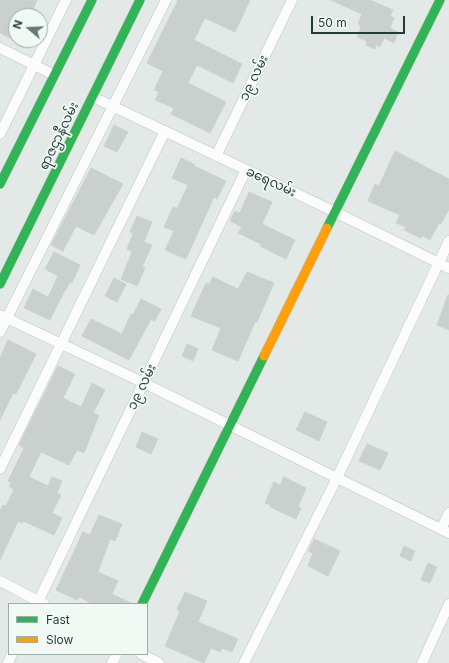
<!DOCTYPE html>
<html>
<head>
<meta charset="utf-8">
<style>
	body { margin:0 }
	#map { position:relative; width:449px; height:663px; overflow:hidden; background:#e3e9e6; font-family:Inter,sans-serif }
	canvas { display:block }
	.legend { position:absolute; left:8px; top:603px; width:140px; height:52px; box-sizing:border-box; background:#f1f9f5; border:1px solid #9daea8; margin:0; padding:5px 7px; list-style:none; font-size:12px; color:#1f3e35 }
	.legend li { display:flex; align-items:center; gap:8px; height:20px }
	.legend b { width:20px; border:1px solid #9daea8 }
	.north { position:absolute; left:8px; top:8px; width:40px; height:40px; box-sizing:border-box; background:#f1f9f5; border:1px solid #9daea8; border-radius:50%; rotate:289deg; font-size:11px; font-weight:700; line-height:16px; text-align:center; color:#1f3e35 }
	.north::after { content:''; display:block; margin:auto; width:14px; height:18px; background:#647a73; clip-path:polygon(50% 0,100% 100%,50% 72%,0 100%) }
	.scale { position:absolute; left:311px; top:16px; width:94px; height:18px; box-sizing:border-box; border:2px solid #1f3e35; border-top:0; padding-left:5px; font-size:12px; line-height:14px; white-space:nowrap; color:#1f3e35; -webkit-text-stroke:3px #f1f9f5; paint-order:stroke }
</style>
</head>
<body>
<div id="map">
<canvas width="449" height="663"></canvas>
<ul class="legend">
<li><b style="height:5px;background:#30b455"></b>Fast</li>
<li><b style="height:5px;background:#ff9f0a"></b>Slow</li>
</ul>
<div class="north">N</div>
<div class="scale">50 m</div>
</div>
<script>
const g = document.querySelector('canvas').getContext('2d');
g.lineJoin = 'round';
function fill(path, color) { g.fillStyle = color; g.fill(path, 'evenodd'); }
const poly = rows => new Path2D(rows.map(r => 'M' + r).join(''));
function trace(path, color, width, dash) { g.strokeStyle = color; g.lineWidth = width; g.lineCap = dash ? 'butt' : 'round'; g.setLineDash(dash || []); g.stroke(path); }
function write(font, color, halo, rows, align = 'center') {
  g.font = font + ' Inter,"Noto Sans Myanmar",sans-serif'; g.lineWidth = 3.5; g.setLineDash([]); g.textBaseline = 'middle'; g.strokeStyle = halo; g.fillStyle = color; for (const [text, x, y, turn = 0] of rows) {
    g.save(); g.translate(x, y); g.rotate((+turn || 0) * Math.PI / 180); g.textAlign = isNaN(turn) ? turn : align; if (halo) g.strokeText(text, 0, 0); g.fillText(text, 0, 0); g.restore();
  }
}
const building = poly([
	[0,0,37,0,30,16,16,16,16,41,0,33,0,0],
	[178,0,250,0,235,32,205,18,194,40,242,64,233,83,197,65,188,83,226,102,210,133,171,114,174,108,155,100,159,92,154,90,163,71,147,63,178,0],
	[331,0,370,0,393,10,390,16,394,18,390,28,398,32,394,43,384,38,380,47,376,45,375,49,366,45,367,41,357,37,361,26,358,24,362,14,331,0],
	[114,125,128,132,117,152,104,146,114,125],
	[395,151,449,179,449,209,441,224,439,223,430,240,423,236,421,238,404,230,406,227,396,223,400,215,368,201,375,184,379,186,395,151],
	[181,158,194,164,194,166,226,181,217,199,214,197,186,259,165,250,174,231,164,227,173,207,177,209,188,185,172,178,181,158],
	[91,168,123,184,94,235,76,226,63,251,51,245,91,168],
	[249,192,272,202,262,224,295,240,286,259,260,246,261,244,238,233,242,227,230,221,235,211,240,213,249,192],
	[137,216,152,222,144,242,152,245,142,267,145,268,137,286,121,279,132,252,127,249,133,234,130,232,137,216],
	[54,252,80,265,72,283,70,282,63,294,50,320,24,308,33,289,48,297,58,276,45,269,54,252],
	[247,272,274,283,257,322,255,322,238,361,212,350,221,328,191,316,206,283,209,285,213,277,238,289,247,272],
	[114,278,126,284,117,302,105,296,114,278],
	[448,295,449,295,449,330,437,325,448,295],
	[141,299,161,309,155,321,151,319,129,360,82,336,91,319,122,334,131,314,133,315,141,299],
	[8,340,36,354,16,394,13,393,0,420,0,358,8,340],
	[187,344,198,349,193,361,182,356,187,344],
	[58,366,75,374,63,398,81,407,92,383,105,390,93,413,99,415,84,453,77,450,69,465,41,452,29,477,48,486,52,477,62,481,57,493,61,495,52,513,62,518,54,535,23,521,22,523,18,521,0,560,0,511,3,505,6,506,14,489,9,487,11,483,8,481,24,448,19,445,58,366],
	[305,412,327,422,319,441,296,430,305,412],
	[142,432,158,439,151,454,136,447,142,432],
	[367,444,388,453,380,470,359,461,367,444],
	[284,477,306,488,298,507,301,508,296,519,270,507,271,505,265,503,274,482,280,485,284,477],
	[99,515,122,524,115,541,110,539,98,572,118,581,112,594,133,604,93,604,79,597,77,600,56,590,83,532,90,535,99,515],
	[314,539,340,551,328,576,308,566,313,553,308,551,314,539],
	[404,546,415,551,411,561,400,556,404,546],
	[428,563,437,567,430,583,421,580,428,563],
	[185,592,207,601,198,622,238,639,232,652,222,648,220,652,211,648,204,663,165,646,180,611,177,609,185,592]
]);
const street = poly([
	[0,48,54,75],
	[93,97,335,212,449,268],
	[0,134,66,0],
	[216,156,292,0],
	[0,315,144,383,449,533],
	[0,332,166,0],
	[0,469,165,131],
	[441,529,449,513],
	[0,581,44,604],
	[37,604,246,170],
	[141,654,159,663],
	[8,663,12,654],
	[112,663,117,654],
	[244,663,337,478,449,241],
	[422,663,449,604]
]);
const fast = poly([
	[0,184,92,0],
	[327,228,440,0],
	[0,284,140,0],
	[142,604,264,356]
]);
const slow = poly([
	[264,356,327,228]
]);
const streetNames = [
	["၁၉ လမ်း",254,78,-64],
	["ရာဇဌာနီလမ်း",59,136,-64],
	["ခရေလမ်း",271,182,25],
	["၁၉ လမ်း",142,387,-64]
];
fill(building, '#cad0ce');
trace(building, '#ccd2cf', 1);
trace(street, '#c0c6c3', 11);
trace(fast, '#bfc7c4', 10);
trace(slow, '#bfc7c4', 10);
trace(street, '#fbfcfb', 10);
trace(fast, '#30b455', 9);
trace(slow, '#ff9f0a', 9);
write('13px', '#1f3e35', '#f1f9f5', streetNames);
</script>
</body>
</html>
